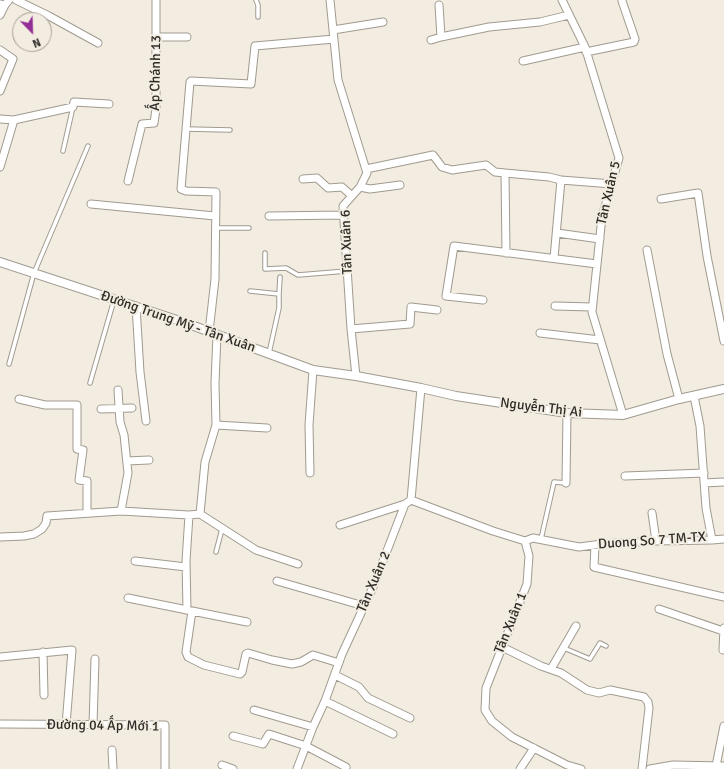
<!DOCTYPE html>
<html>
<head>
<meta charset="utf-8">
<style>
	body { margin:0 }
	#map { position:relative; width:724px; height:769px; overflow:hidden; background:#f3ece1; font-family:Signika,sans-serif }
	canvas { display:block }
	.north { position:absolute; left:12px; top:12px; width:40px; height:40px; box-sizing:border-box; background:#f3ece1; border:1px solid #a59f97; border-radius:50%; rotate:157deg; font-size:11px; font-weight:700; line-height:16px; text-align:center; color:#2f2c28 }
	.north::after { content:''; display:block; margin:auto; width:14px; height:18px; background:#922e95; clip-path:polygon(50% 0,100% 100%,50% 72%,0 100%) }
</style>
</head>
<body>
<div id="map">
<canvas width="724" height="769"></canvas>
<div class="north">N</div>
</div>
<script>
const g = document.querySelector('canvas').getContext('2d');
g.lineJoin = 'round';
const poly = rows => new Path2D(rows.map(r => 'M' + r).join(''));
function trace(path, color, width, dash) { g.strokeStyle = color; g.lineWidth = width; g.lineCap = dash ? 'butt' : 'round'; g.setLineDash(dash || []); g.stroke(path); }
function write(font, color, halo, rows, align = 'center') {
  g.font = font + ' Signika,sans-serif'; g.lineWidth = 4; g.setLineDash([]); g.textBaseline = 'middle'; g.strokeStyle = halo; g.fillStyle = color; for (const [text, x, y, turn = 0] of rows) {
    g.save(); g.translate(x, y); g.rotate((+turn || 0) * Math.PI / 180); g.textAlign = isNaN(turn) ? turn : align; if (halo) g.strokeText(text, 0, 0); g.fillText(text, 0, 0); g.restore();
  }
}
const service = poly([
	[256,0,258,5,258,17],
	[186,129,230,130],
	[63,151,73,107],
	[215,228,249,228],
	[265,253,265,269,286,268,298,275,347,271],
	[250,291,279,294,279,308,269,353],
	[279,294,280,277],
	[9,364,34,273,88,146],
	[90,383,114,300],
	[541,539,554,482,566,483],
	[216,552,222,529],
	[564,648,590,659,600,643,606,646]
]);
const minor = poly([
	[16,0,49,16,98,43],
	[330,0,338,80,367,173,360,187,343,206,351,329,356,376],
	[562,0,585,47,619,158,602,217,592,312,623,415],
	[0,4,5,5,9,0],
	[439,5,441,37],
	[0,15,5,5],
	[333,30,383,22],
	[156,37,187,37],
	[431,40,441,37,489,27,540,22,569,15],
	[0,50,13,59,0,91],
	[586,52,634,42,635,39,622,1],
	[523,61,585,47],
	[0,119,14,120,73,107,74,102,109,104],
	[0,167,14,120],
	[366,169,433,155,442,167,452,170,486,165,495,172,505,173],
	[303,179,317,178,328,188,342,187,352,196],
	[561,180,612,184],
	[128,181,142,124,154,123,156,109,156,0],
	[360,187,370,189,400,185],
	[661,199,698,193,707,256,724,341],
	[91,204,215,216],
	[269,216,343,215],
	[557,233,600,239],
	[647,250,667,354,679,399],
	[506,253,505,173,549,177,561,180,554,258],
	[483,300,446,296,454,246,597,264],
	[136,306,140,372,146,421],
	[555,306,592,307],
	[351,329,410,324,411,307,437,310],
	[209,332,215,279,216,192,186,191,181,189,190,82,191,81,251,84,255,46,334,39],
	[540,333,600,340],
	[217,335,215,383,216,425,205,462,200,514,256,550,298,564],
	[118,390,120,422,124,435,128,473,121,511],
	[19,399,45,405,77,405,77,449,83,450,79,480,87,481,87,513],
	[101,409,132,408],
	[216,425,267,428],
	[127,461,149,460],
	[310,473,309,425,313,370],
	[625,476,704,473],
	[566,483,567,413],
	[704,483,724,482],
	[411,500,493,531,525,541,529,556,527,584,486,688,485,710,492,721,512,737,567,765,581,769],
	[652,513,656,541],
	[189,515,186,561,187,610,247,622],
	[340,525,405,504],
	[0,537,24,536,34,534,42,529,46,523,47,516,121,511,189,515,200,514],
	[712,540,724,539],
	[525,541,533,538,579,547,602,544,656,541,712,540,706,508,700,426,694,396],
	[595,545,594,567,724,597],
	[135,561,186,567],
	[277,581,364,606],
	[128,598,187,610],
	[659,609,723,631],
	[192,611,186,652,188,657,204,665,240,674,242,672,246,654,248,653,272,660,292,664,301,662,313,655,339,663],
	[724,628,723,650,724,650],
	[502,647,541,666,561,673,587,690,599,693,610,690,644,697,648,702,649,708,642,769],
	[43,652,44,695],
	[0,657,72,650,66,725],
	[551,669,576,626],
	[335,675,359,687,368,698,410,718],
	[325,701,393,734],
	[254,710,313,727],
	[0,724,165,725,165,769],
	[93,725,95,659],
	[233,736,263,744,269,734,306,746,346,767],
	[112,750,113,769],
	[222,765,233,769],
	[716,766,724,726],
	[297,769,313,727,325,701,342,654,373,587,405,504,411,500,421,388],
	[520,769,534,748],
	[650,769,673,765,724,766]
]);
const tertiary = poly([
	[0,262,183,322,313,370,356,376,421,388,456,396,567,413,623,415,679,399,724,389]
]);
const streetNames = [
	["Ấp Chánh 13",156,73,-89],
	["Tân Xuân 5",609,193,-77],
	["Tân Xuân 6",347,242,-92],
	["Đường Trung Mỹ - Tân Xuân",178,322,19],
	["Nguyễn Thị Ai",541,408,7],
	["Duong So 7 TM-TX",652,541,-4],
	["Tân Xuân 2",374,582,-67],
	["Tân Xuân 1",511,623,-68],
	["Đường 04 Ấp Mới 1",103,726,1]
];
trace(service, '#a09a90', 5.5);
trace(minor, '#a09a90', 9);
trace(tertiary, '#a09a90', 10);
trace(service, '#fff', 3.5);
trace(minor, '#fff', 7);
trace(tertiary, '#fff', 8);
write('14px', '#2f2c28', '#f3ece1', streetNames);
</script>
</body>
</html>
